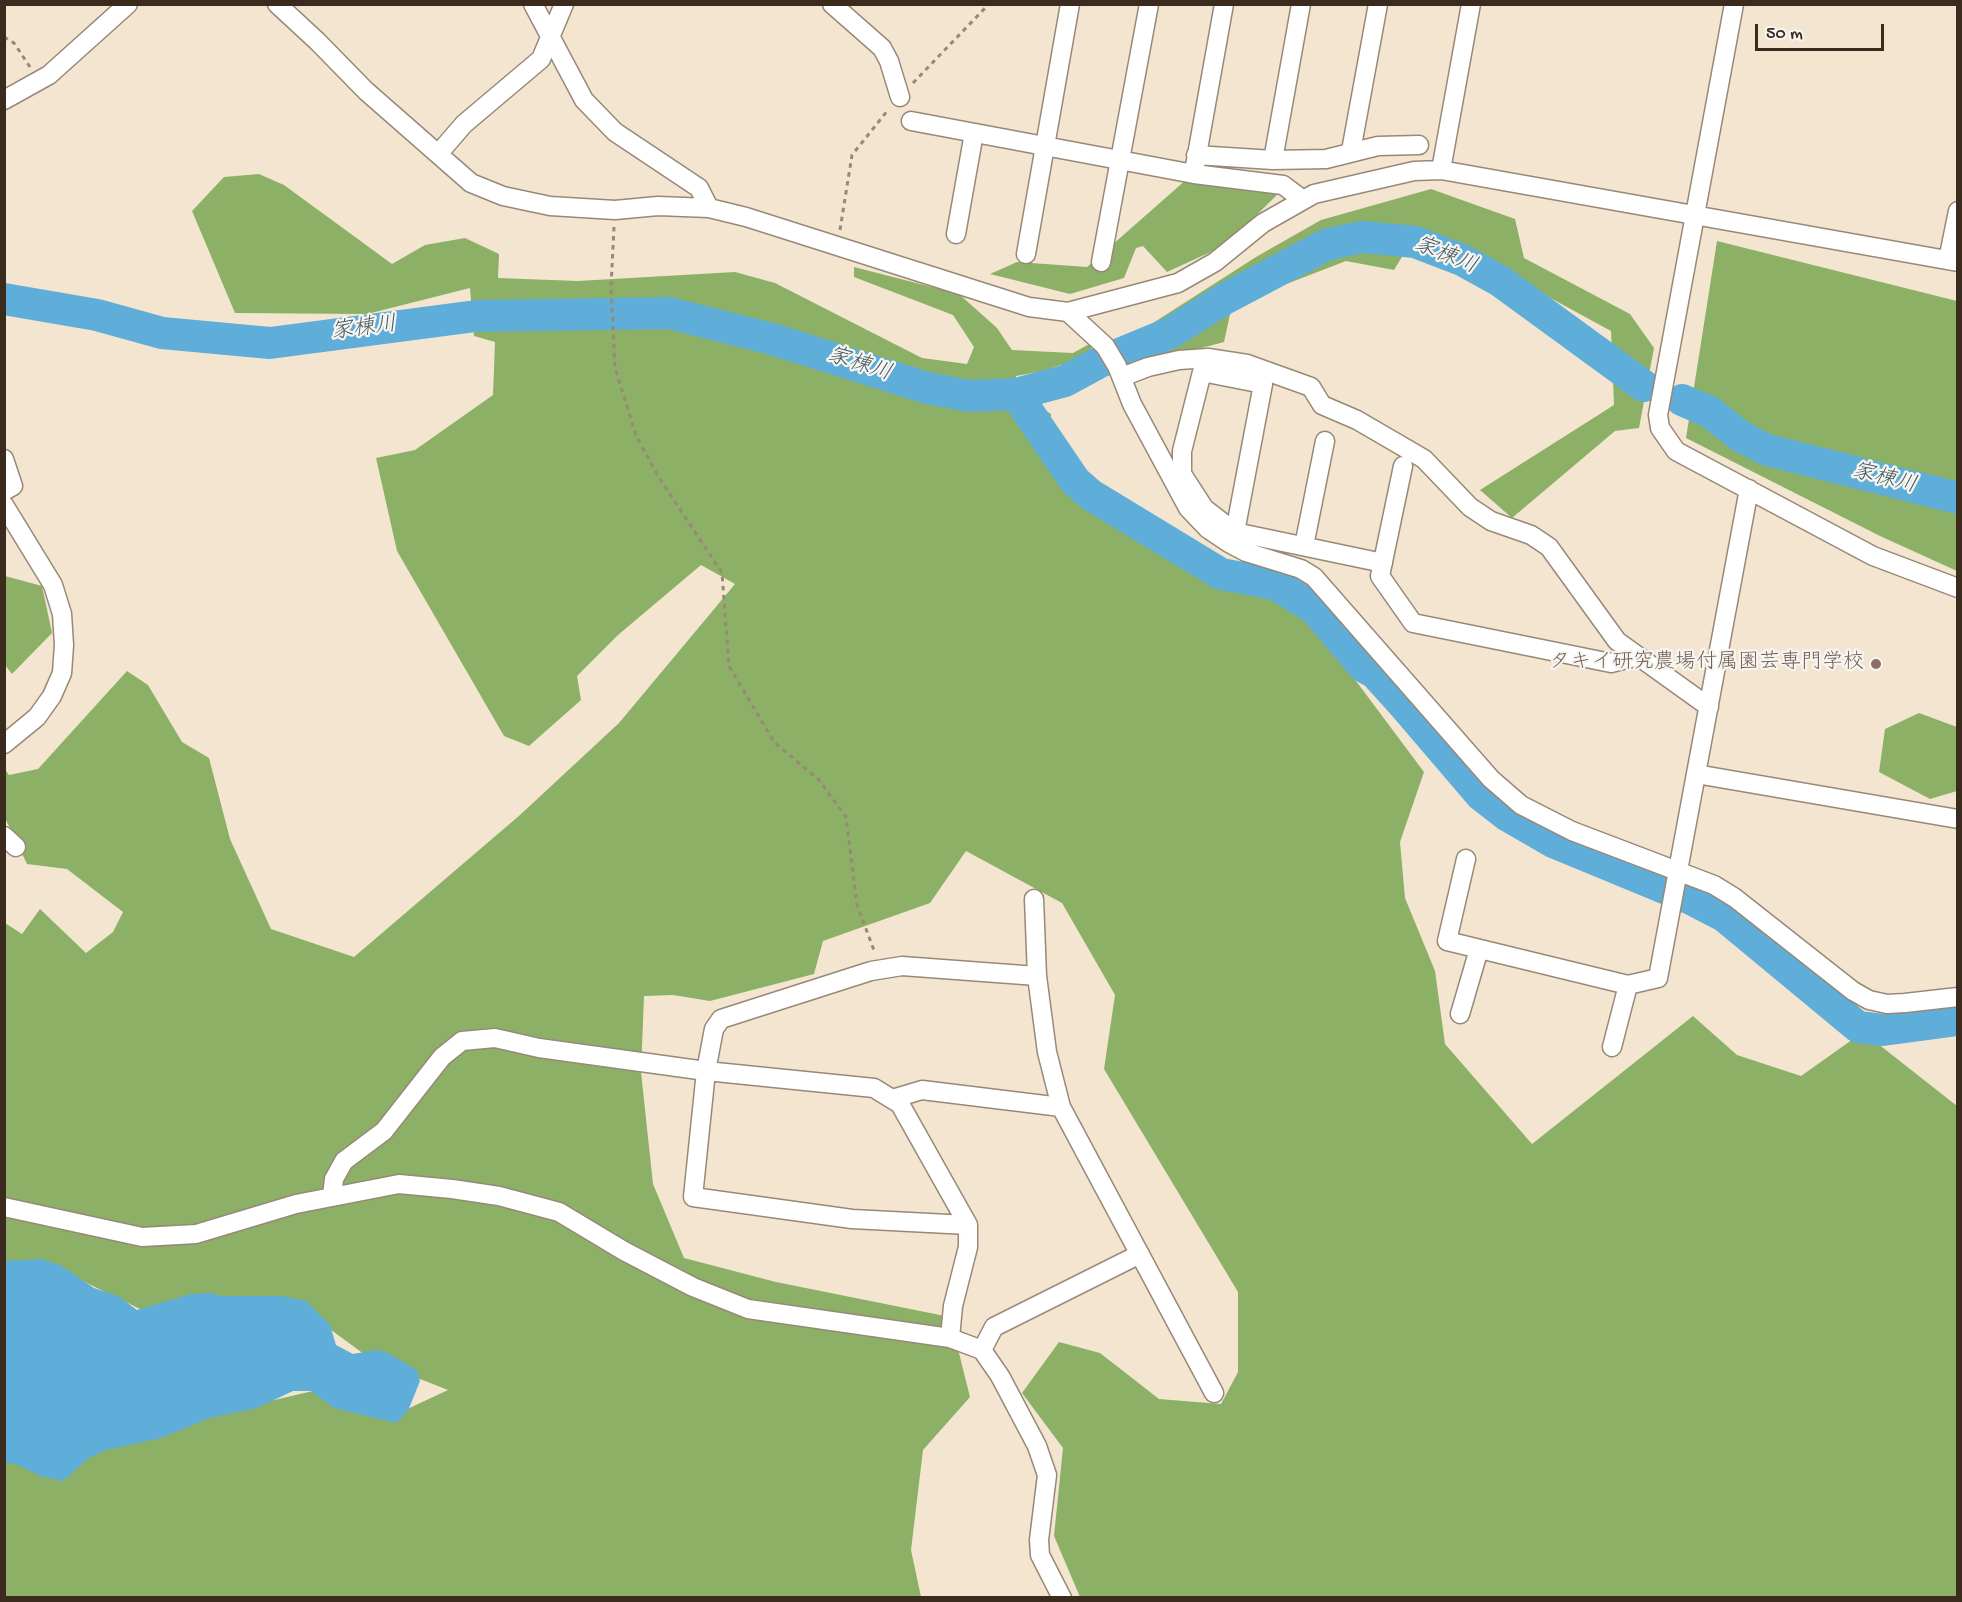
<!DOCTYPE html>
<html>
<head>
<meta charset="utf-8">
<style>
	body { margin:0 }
	#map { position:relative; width:1962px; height:1602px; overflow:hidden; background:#f4e5d0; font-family:"Gochi Hand",sans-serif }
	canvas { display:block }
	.frame { position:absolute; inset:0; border:6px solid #3b2a1e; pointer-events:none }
	.scale { position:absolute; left:1755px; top:24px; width:129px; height:27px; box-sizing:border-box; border:3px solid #3b2a1e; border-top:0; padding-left:8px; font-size:18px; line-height:21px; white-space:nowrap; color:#3b2a1e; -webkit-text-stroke:4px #f6f6f2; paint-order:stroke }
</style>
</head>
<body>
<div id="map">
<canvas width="1962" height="1602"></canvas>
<div class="frame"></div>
<div class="scale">50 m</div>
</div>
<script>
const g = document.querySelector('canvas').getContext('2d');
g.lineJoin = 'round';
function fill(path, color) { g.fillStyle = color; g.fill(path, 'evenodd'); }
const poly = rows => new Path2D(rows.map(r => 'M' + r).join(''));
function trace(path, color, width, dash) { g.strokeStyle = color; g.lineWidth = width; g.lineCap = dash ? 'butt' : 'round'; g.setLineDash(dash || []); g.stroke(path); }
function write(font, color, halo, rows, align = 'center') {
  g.font = font + ' "Gochi Hand","Klee One",sans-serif'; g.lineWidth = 4.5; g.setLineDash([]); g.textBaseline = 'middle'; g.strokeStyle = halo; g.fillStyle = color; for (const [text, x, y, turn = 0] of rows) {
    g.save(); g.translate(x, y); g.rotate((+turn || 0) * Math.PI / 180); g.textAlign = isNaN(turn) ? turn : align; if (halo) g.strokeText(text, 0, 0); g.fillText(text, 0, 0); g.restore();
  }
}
const forest = poly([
	[259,174,284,185,392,264,425,245,465,238,499,254,498,278,578,281,735,272,775,283,922,358,967,364,974,347,953,315,854,277,854,267,959,294,997,328,1012,350,1073,353,1093,342,1088,356,1043,371,1016,376,1016,391,1051,414,1047,462,1090,498,1174,543,1297,602,1424,772,1400,842,1405,898,1435,971,1445,1044,1532,1144,1693,1016,1737,1055,1801,1076,1863,1032,1957,1106,1957,1597,1080,1597,1054,1536,1063,1448,1022,1393,1059,1342,1100,1353,1159,1399,1221,1404,1238,1372,1238,1292,1104,1069,1115,995,1062,903,966,851,930,903,823,941,814,974,710,1001,673,995,644,996,641,1072,653,1184,684,1258,776,1282,950,1317,970,1397,923,1450,911,1550,921,1597,5,1597,5,1451,98,1441,313,1391,401,1412,448,1390,372,1360,289,1299,144,1311,50,1265,5,1267,5,923,22,934,40,909,86,953,113,932,123,912,67,869,27,864,5,818,4,768,9,775,38,769,127,671,148,685,182,742,209,758,230,839,271,929,354,957,520,815,619,723,735,584,701,565,618,635,577,676,581,700,529,746,504,736,397,551,376,458,415,450,493,395,495,342,474,336,470,288,367,314,235,313,192,211,224,177],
	[1187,179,1279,193,1226,245,1167,272,1143,246,1136,248,1124,278,1070,294,990,274,1017,262,1087,267],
	[1431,189,1515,219,1524,258,1630,314,1654,348,1639,428,1615,431,1512,518,1480,490,1614,405,1611,331,1420,227,1394,270,1346,261,1232,305,1224,342,1138,365,1128,339,1256,257,1321,220],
	[1717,241,1957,301,1957,571,1880,536,1686,438],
	[5,576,42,586,52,633,12,674,5,665],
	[1919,713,1957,727,1957,791,1930,799,1879,772,1885,729]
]);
const water = poly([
	[41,1259,60,1265,94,1288,118,1296,137,1310,191,1294,210,1293,222,1296,283,1296,306,1301,330,1325,336,1345,353,1354,376,1350,388,1353,417,1370,420,1381,408,1411,396,1423,334,1408,311,1391,293,1391,257,1408,210,1418,161,1438,106,1450,89,1458,63,1481,40,1476,18,1465,5,1462,4,1261]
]);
const river = poly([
	[4,299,97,315,162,333,270,343,476,316,669,313,772,339,927,388,969,396,1016,394,1065,381,1100,362,1170,333,1226,298,1328,244,1363,237,1415,242,1462,260,1500,281,1644,386],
	[1016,394,1075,481,1091,495,1221,574,1275,584,1314,608,1364,667,1375,673,1404,705,1481,795,1508,816,1553,842,1691,899,1724,916,1858,1027,1883,1030,1958,1020],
	[1682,400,1710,412,1740,436,1767,450,1958,498]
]);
const path = poly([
	[4,37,14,43,30,67],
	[913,83,989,4],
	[614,227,611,287,615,368,636,435,658,476,722,573,729,666,774,742,819,780,846,817,857,905,875,953],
	[840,230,852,155,888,110]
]);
const minor = poly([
	[277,4,317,41,366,91,471,183,503,196,550,206,615,210,658,206,709,208,746,217,1029,307,1068,312,1178,283,1215,262,1263,223,1314,194,1414,171,1441,170,1958,262],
	[533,4,584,100,615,132,699,188,709,208],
	[832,4,882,48,889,61,900,97],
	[1734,4,1658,415,1660,428,1676,451,1873,556,1958,588],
	[4,100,49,75,128,4],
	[911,121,1194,174,1283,185,1303,200],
	[1351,151,1378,4],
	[439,153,464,124,541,59,564,4],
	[1196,155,1273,160,1326,159,1378,146,1419,145],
	[1273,160,1301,4],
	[1195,166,1224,4],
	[1441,170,1471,4],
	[956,234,974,133],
	[1026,254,1070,4],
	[1948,260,1958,211],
	[1101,262,1149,4],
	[1068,312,1105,346,1117,366,1132,404,1188,508,1208,529,1229,543,1246,552,1301,569,1314,577,1491,779,1521,805,1572,831,1714,885,1735,898,1853,991,1869,1000,1887,1004,1905,1003,1958,997],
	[1122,377,1148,367,1179,360,1208,358,1247,364,1311,387,1322,405,1357,420,1424,459,1470,507,1491,521,1531,535,1549,547,1617,641,1709,707],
	[4,459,13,486,4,491],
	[1403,466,1380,576,1413,623,1611,663,1638,656],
	[4,505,53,585,62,614,64,645,62,673,52,696,37,717,4,744],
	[1235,532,1204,508,1182,474,1182,451,1202,372,1263,384,1235,532,1383,563],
	[1304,546,1325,441],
	[1696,774,1958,819],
	[4,836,16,847],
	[1466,859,1447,941,1628,985,1658,978,1749,489],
	[1034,899,1037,976,1047,1052,1061,1107,1214,1393],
	[1460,1014,1479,949],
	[1612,1047,1628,985],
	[892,1099,922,1090,1061,1107],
	[332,1196,334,1179,344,1161,384,1131,442,1057,462,1041,495,1038,539,1048,706,1071,874,1088,900,1104,968,1225,968,1247,953,1306,950,1338],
	[4,1207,142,1237,196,1234,296,1204,399,1184,452,1189,499,1196,559,1212,624,1251,693,1287,748,1309,950,1338,982,1350,1000,1376,1037,1446,1047,1475,1039,1540,1040,1555,1062,1598],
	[968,1225,852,1219,693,1197,706,1071,714,1029,721,1019,871,971,902,966,1037,976],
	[982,1350,994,1327,1140,1254]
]);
const markers = [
	[1876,664,6,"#8d6e63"]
];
const educationNames = [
	["タキイ研究農場付属園芸専門学校",1864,664]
];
const waterNames = [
	["家棟川",1445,257,22],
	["家棟川",364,330,-7],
	["家棟川",859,366,18],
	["家棟川",1884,480,14]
];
fill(forest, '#8cb166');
fill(water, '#5fadd9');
trace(river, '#5fadd9', 32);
trace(minor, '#988877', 21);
trace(path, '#988877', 3, [4.5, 4.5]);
trace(minor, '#fff', 18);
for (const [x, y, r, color] of markers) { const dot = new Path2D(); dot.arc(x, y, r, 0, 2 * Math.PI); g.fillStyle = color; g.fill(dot); trace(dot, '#f6f6f2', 2); }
write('21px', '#785e54', '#f6f6f2', educationNames, 'right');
write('italic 22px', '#48585f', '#f6f6f2', waterNames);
</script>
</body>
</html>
